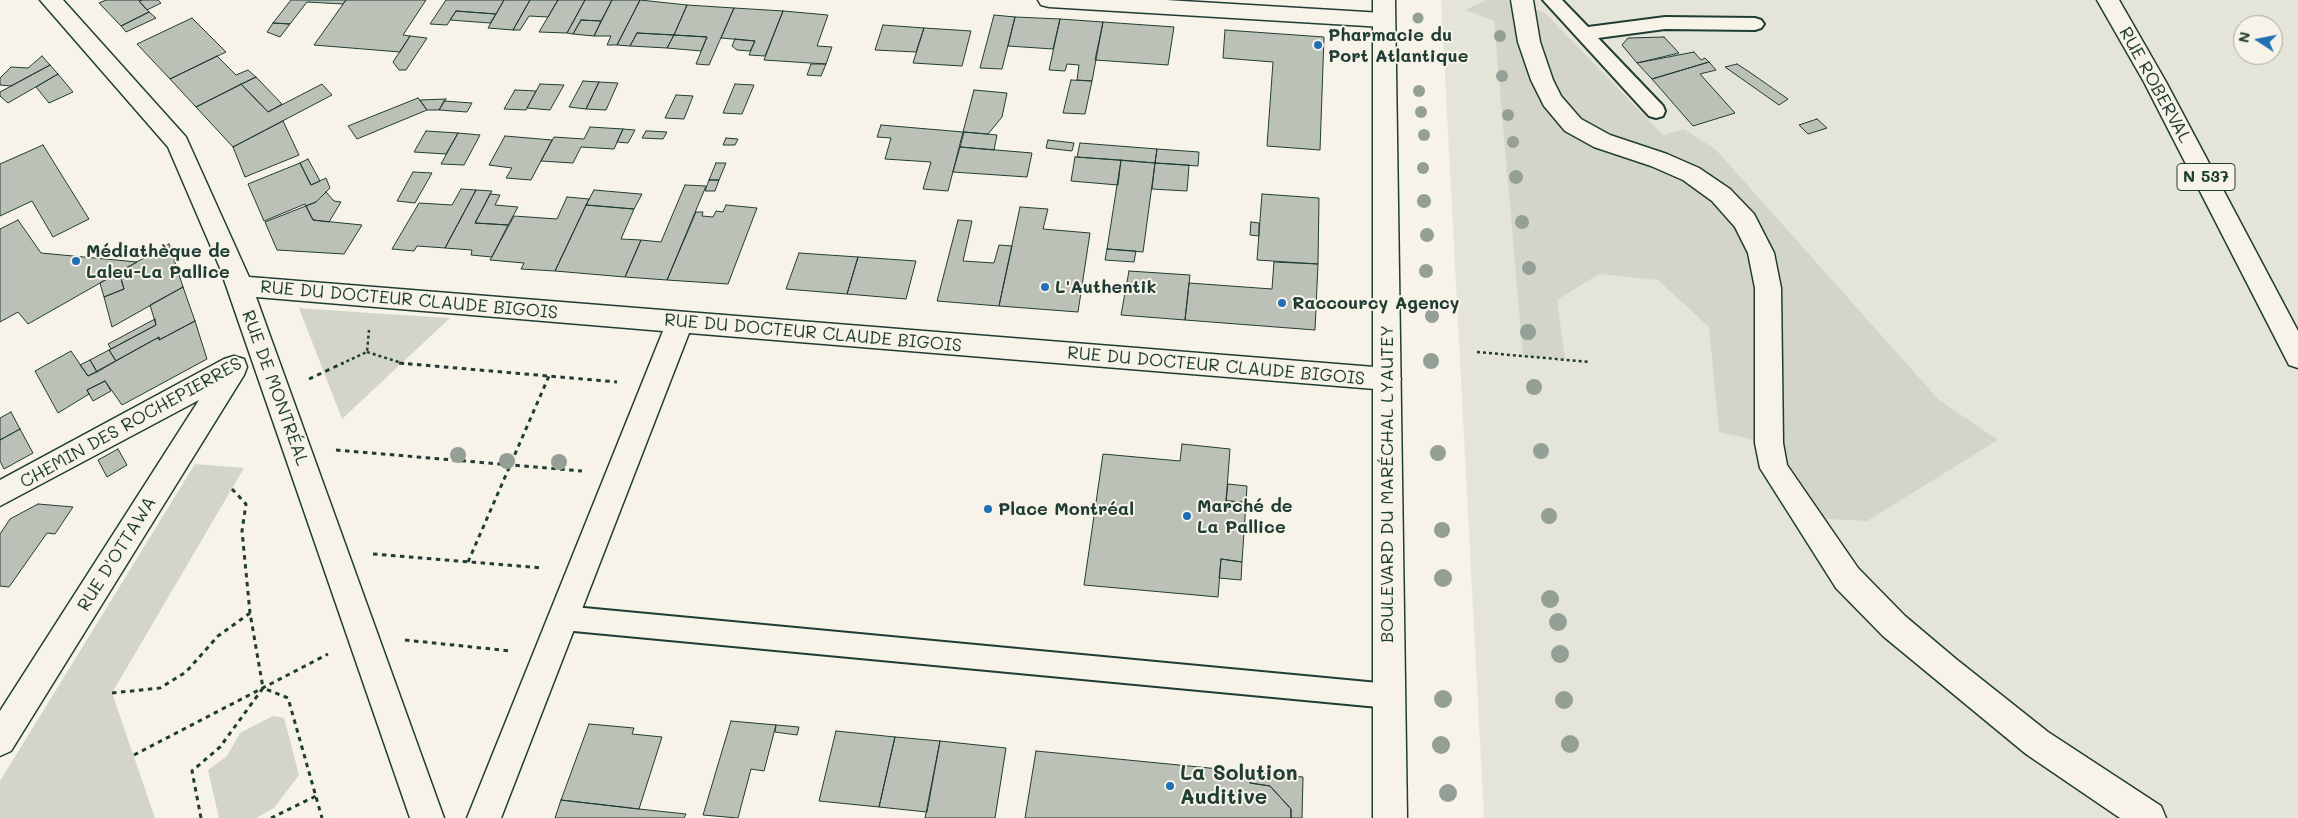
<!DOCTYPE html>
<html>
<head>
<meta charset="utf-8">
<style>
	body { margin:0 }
	#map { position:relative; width:2298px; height:818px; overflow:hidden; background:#f7f3e8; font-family:Mali,sans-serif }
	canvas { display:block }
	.north { position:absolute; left:2233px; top:15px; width:50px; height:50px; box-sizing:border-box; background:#f7f3e8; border:1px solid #a1aaa0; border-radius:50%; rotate:281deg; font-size:14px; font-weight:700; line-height:20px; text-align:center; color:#1f3d34 }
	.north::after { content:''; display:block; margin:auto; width:18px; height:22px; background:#1f6fb2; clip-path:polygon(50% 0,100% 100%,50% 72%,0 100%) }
</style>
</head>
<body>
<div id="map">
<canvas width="2298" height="818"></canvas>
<div class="north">N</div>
</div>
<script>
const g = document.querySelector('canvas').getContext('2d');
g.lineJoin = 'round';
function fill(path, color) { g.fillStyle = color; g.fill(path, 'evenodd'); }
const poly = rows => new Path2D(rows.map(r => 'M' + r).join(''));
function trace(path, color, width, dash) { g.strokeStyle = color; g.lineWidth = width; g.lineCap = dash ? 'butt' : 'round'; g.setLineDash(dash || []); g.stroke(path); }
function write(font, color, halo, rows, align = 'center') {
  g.font = font + ' Mali,sans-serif'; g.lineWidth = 4; g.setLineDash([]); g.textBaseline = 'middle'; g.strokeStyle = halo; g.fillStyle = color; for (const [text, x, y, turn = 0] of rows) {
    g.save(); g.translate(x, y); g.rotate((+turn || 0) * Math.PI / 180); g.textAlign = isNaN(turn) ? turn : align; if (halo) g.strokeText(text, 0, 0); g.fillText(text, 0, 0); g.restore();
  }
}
const built = poly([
	[1441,0,2298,0,2298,818,1484,818],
	[2243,25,2273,25,2273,55,2243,55]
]);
const green = poly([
	[1486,0,1505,0,1545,13,1663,135,1684,129,1716,150,1939,400,1998,440,1867,521,1807,518,1769,443,1719,432,1709,327,1658,280,1599,274,1557,300,1565,359,1523,356,1494,21,1465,10],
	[299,308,370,313,450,318,342,419],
	[195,464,244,468,112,693,155,818,0,818,0,781],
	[273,716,284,718,299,775,274,808,256,818,219,818,208,770,227,756,240,733]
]);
const building = poly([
	[106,0,142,0,139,1,149,12,121,26,99,3,106,0],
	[142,0,158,0,161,3,147,10,139,1,142,0],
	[291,0,346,0,343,4,307,2,290,24,273,23,291,0],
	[346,0,426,0,403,35,410,36,400,52,314,45,346,0],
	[446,0,504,0,496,14,456,11,447,25,430,24,446,0],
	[504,0,530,0,513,30,488,28,504,0],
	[530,0,558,0,548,17,529,16,520,30,513,30,530,0],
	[558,0,585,0,567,33,539,32,558,0],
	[585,0,612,0,601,21,581,20,573,34,567,33,585,0],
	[612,0,640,0,617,45,607,45,611,36,594,36,612,0],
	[640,0,687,5,674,35,637,33,630,46,617,45,640,0],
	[687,5,734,8,709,65,696,64,707,37,674,35,687,5],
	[734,8,783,11,765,56,749,55,755,41,721,38,734,8],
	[456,11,496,14,490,23,450,20,456,11],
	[783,11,828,15,817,46,832,47,826,64,764,60,783,11],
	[149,12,156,18,126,32,121,26,149,12],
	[994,15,1015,17,1002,69,980,68,994,15],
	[1015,17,1060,19,1053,49,1008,46,1015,17],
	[192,18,226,52,170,79,137,44,192,18],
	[1060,19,1103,22,1092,81,1077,80,1079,65,1067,64,1065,71,1049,70,1060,19],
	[581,20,601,21,594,36,573,34,581,20],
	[1103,22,1174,27,1168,65,1095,60,1103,22],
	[273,23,290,24,280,37,267,32,273,23],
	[883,25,924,28,916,52,875,50,883,25],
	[924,28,971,31,962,66,913,63,924,28],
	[1225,30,1324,37,1320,150,1267,146,1273,62,1223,58,1225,30],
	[637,33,674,35,667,48,630,46,637,33],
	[674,35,707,37,701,51,667,48,674,35],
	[410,36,427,38,406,70,399,70,393,62,410,36],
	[1664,37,1679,53,1637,63,1622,45,1628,38,1664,37],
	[735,39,755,41,750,51,737,50,732,46,735,39],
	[1694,52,1701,60,1705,58,1709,62,1652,79,1637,63,1694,52],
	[42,56,50,65,11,86,0,85,0,78,11,67,28,68,42,56],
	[217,56,236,75,248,70,256,77,196,107,170,79,217,56],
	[1709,62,1716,70,1700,74,1735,113,1693,126,1652,79,1709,62],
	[811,64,826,64,821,76,807,75,811,64],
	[1737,64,1748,71,1788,99,1779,105,1725,67,1737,64],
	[50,65,58,74,8,103,0,96,0,92,50,65],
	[58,74,73,92,49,103,36,87,58,74],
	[256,77,282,104,268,112,241,84,256,77],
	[1071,80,1092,81,1085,114,1063,113,1071,80],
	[583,81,599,82,586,109,569,107,583,81],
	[599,82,618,83,606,110,586,109,599,82],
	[241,84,268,112,322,84,332,95,233,147,196,107,241,84],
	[540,84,564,85,550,110,527,108,540,84],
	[735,84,754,85,742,114,723,113,735,84],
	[515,90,536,91,526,110,504,109,515,90],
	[974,90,1007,93,1002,117,988,134,963,132,974,90],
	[676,95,693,96,684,119,665,118,676,95],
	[418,98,427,110,357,139,348,126,418,98],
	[446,99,439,110,427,110,420,100,446,99],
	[444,101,472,103,467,112,439,110,444,101],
	[1817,119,1827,128,1808,134,1799,125,1817,119],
	[283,121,299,155,245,177,233,147,283,121],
	[881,125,963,132,948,191,923,189,931,162,885,159,891,138,877,137,881,125],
	[590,127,623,129,614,149,581,147,573,163,541,161,554,137,584,139,590,127],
	[623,129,635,130,628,143,617,142,623,129],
	[426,131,458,133,446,154,414,152,426,131],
	[646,131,649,131,667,132,663,139,642,138,646,131],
	[964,132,997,135,994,150,960,147,964,132],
	[458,133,480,135,464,165,441,164,458,133],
	[505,136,552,140,531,180,506,178,512,168,489,165,505,136],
	[726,138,738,139,735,145,723,145,726,138],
	[1048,140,1074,143,1072,151,1046,148,1048,140],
	[1080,143,1157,149,1155,163,1077,157,1080,143],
	[43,145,89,219,53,237,32,201,0,216,0,164,43,145],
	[960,147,1032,153,1027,177,953,172,960,147],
	[1157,149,1199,152,1198,166,1155,163,1157,149],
	[1075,157,1121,160,1118,185,1071,181,1075,157],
	[308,159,320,181,311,185,300,163,308,159],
	[1121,160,1155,163,1143,252,1107,249,1121,160],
	[300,163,311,185,326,178,330,188,316,202,306,206,305,204,264,221,248,184,300,163],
	[716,163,726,163,719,180,709,180,716,163],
	[1155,163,1189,165,1187,191,1152,189,1155,163],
	[413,172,432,173,415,203,397,201,413,172],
	[709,180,719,180,715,191,705,191,709,180],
	[685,185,706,186,667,280,625,277,641,240,661,242,685,185],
	[461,189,476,190,445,248,417,246,414,251,392,249,419,203,452,205,461,189],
	[476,190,492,191,475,223,508,225,492,257,471,255,472,250,445,248,476,190],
	[594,190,640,194,642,194,634,209,586,205,594,190],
	[326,192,334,201,341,202,329,222,313,220,306,206,316,202,326,192],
	[490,194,500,195,495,205,518,207,508,225,475,223,490,194],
	[1262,194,1319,198,1318,264,1257,260,1262,194],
	[567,197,589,199,555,271,521,269,524,263,490,260,514,216,557,219,567,197],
	[586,205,634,209,621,239,641,240,625,277,555,271,586,205],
	[726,205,757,208,728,284,667,280,696,212,703,212,702,216,713,217,716,211,723,212,726,205],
	[306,206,313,220,362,225,344,254,277,250,265,222,306,206],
	[1020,207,1048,209,1043,229,1090,233,1078,312,999,306,1020,207],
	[18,220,41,253,137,262,28,324,18,312,0,322,0,229,18,220],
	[958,220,972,221,963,261,994,263,999,245,1012,246,999,306,937,301,958,220],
	[1251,222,1259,223,1259,236,1250,235,1251,222],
	[169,244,183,287,112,327,104,297,124,289,119,272,169,244],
	[1107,249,1136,251,1134,262,1105,260,1107,249],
	[799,253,858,257,847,294,786,289,799,253],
	[858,257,916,261,906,299,847,294,858,257],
	[1274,262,1318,264,1315,330,1185,320,1189,283,1272,289,1274,262],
	[1129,271,1190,275,1185,320,1121,315,1129,271],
	[119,272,124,289,104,297,100,283,119,272],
	[183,287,195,321,159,340,159,337,116,361,109,350,156,325,150,305,183,287],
	[155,319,156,325,111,349,108,344,155,319],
	[195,321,207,359,122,405,105,381,87,390,89,394,58,413,35,371,71,351,88,376,159,337,159,340,195,321],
	[109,350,116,361,97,372,90,360,109,350],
	[90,360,97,372,88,376,80,365,90,360],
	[105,381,111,391,93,401,87,390,105,381],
	[11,412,20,429,0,440,0,418,11,412],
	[20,429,33,453,4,469,0,461,0,440,20,429],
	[1182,444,1230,449,1226,501,1246,502,1242,562,1221,559,1218,597,1084,585,1103,454,1180,461,1182,444],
	[118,449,127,465,107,477,98,460,118,449],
	[1228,484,1247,486,1246,502,1226,501,1228,484],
	[38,504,73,507,55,534,47,533,9,587,0,586,0,534,10,519,38,504],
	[1221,559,1242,562,1241,580,1219,578,1221,559],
	[731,721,776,725,764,771,751,769,738,818,703,815,731,721],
	[589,724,634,728,632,734,662,737,639,809,561,800,589,724],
	[776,725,799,727,797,735,775,732,776,725],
	[836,731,895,737,879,807,819,801,836,731],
	[895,737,940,741,927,812,879,807,895,737],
	[940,741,1006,748,995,818,925,818,940,741],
	[1036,751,1250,772,1250,783,1270,786,1291,809,1291,818,1025,818,1036,751],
	[1250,772,1303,777,1302,818,1291,818,1291,809,1270,786,1250,783,1250,772],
	[561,800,639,809,686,814,684,818,555,818,561,800]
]);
const pathFar1 = poly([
	[367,352,405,364],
	[1477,352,1590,362],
	[341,364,367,352,369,330]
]);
const path = poly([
	[399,363,617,382],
	[309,379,343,363],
	[336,450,582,471],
	[232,489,246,504,242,531,250,613,263,688],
	[373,554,543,568],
	[468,562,549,376],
	[405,640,511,651],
	[112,693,160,688,186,672,218,636,250,613],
	[134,755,328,654],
	[201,818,192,771,220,747,263,688,288,698,322,818],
	[271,818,316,796]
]);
const service = poly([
	[1543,0,1562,0,1588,27,1665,17,1755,18,1761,20,1764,24,1761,28,1755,30,1665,29,1598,38,1663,106,1665,111,1663,116,1656,118,1649,116,1543,0],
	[563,606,1389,684,1398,687,1402,696,1398,705,1389,708,563,630,554,626,550,618,554,610,563,606]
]);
const minor = poly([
	[40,0,63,0,186,137,249,277,1387,368,1397,371,1401,379,1397,387,1387,390,689,333,501,818,467,818,663,331,256,297,444,818,410,818,220,268,168,147,40,0],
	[1038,0,1166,0,1383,13,1391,15,1394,20,1391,25,1383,27,1049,7,1041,5,1038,0],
	[234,356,244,359,247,367,244,375,11,751,0,756,0,711,199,400,0,506,0,480,224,359,234,356]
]);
const tertiary = poly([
	[1511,0,1533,0,1540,42,1553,80,1561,96,1581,119,1610,135,1667,154,1699,168,1730,189,1754,214,1774,253,1781,288,1783,443,1787,465,1858,568,1905,616,1956,659,2048,732,2161,806,2166,818,2120,818,2026,754,1883,636,1836,588,1760,468,1755,443,1755,288,1748,253,1735,227,1712,201,1683,180,1651,166,1594,147,1565,131,1544,106,1531,80,1518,42,1511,0]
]);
const secondary = poly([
	[1373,0,1395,0,1407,818,1373,818,1373,0]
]);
const primary = poly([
	[2097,0,2119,0,2166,82,2298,331,2298,368,2289,365,2144,82,2097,0]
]);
const trees = [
	[1418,18,5.5],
	[1418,36,6],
	[1500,36,6],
	[1418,57,6],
	[1502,76,6],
	[1419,91,6],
	[1421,112,6],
	[1508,115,6],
	[1424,135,6],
	[1513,142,6],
	[1423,168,6],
	[1516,177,7],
	[1424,201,7],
	[1522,222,7],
	[1427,235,7],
	[1529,268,7],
	[1426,271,7],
	[1432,316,7],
	[1528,332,8],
	[1431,361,8],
	[1534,387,8],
	[1541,451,8],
	[1438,453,8],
	[458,455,8],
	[507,461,8],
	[559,462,8],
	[1549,516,8],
	[1442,530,8],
	[1443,578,9],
	[1550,599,9],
	[1558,622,9],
	[1560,654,9],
	[1443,699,9],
	[1564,700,9],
	[1570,744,9],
	[1441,745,9],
	[1448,793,9]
];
const markers = [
	[1318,45,5,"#1f6fb2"],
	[76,261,5,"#1f6fb2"],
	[1045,287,5,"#1f6fb2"],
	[1282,303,5,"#1f6fb2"],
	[988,509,5,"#1f6fb2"],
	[1187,516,5,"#1f6fb2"],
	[1170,786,5,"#1f6fb2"]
];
const shields = [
	[2206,177,58]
];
const shieldNames = [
	["N 537",2206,177]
];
const poiNames = [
	["Pharmacie du",1328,35],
	["Port Atlantique",1328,56],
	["Médiathèque de",86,251],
	["Laleu-La Pallice",86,272],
	["L'Authentik",1055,287],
	["Raccourcy Agency",1292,303],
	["Marché de",1197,506],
	["La Pallice",1197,527],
	["Place Montréal",998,509]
];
const streetNames = [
	["RUE ROBERVAL",2155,85,61],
	["RUE DU DOCTEUR CLAUDE BIGOIS",409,300,5],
	["RUE DU DOCTEUR CLAUDE BIGOIS",813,333,5],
	["RUE DU DOCTEUR CLAUDE BIGOIS",1216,366,5],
	["RUE DE MONTRÉAL",275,388,70],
	["CHEMIN DES ROCHEPIERRES",131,423,-29],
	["BOULEVARD DU MARÉCHAL LYAUTEY",1387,484,-90],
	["RUE D'OTTAWA",117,554,-58]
];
const nearPoinames = [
	["La Solution",1180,774],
	["Auditive",1180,798]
];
fill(built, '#e5e4d9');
fill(green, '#d3d5ca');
fill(building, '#bbc1b6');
trace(building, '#1f3d34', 1);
trace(service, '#1f3d34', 4);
trace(minor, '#1f3d34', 3);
trace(tertiary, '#1f3d34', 3);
trace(secondary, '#1f3d34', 3);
trace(primary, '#1f3d34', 3);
trace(pathFar1, '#1f3d34', 2.5, [3, 3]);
trace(path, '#1f3d34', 3, [4.5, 4.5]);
fill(service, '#f7f3e8');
fill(minor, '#f7f3e8');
fill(tertiary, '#f7f3e8');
fill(secondary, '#f7f3e8');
fill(primary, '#f7f3e8');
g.fillStyle = '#949f96';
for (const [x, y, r] of trees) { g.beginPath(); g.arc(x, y, r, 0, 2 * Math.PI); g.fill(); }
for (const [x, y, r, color] of markers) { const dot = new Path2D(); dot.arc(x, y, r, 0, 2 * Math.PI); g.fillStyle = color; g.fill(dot); trace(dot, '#f7f3e8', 2); }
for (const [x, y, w] of shields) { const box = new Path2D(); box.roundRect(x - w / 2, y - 13.5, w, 27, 4); g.fillStyle = '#f7f3e8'; g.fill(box); trace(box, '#1f3d34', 1); }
write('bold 16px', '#1f3d34', null, shieldNames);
write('bold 18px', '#1f3d34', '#f7f3e8', poiNames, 'left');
write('18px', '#1f3d34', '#f7f3e8', streetNames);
write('bold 21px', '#1f3d34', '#f7f3e8', nearPoinames, 'left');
</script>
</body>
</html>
